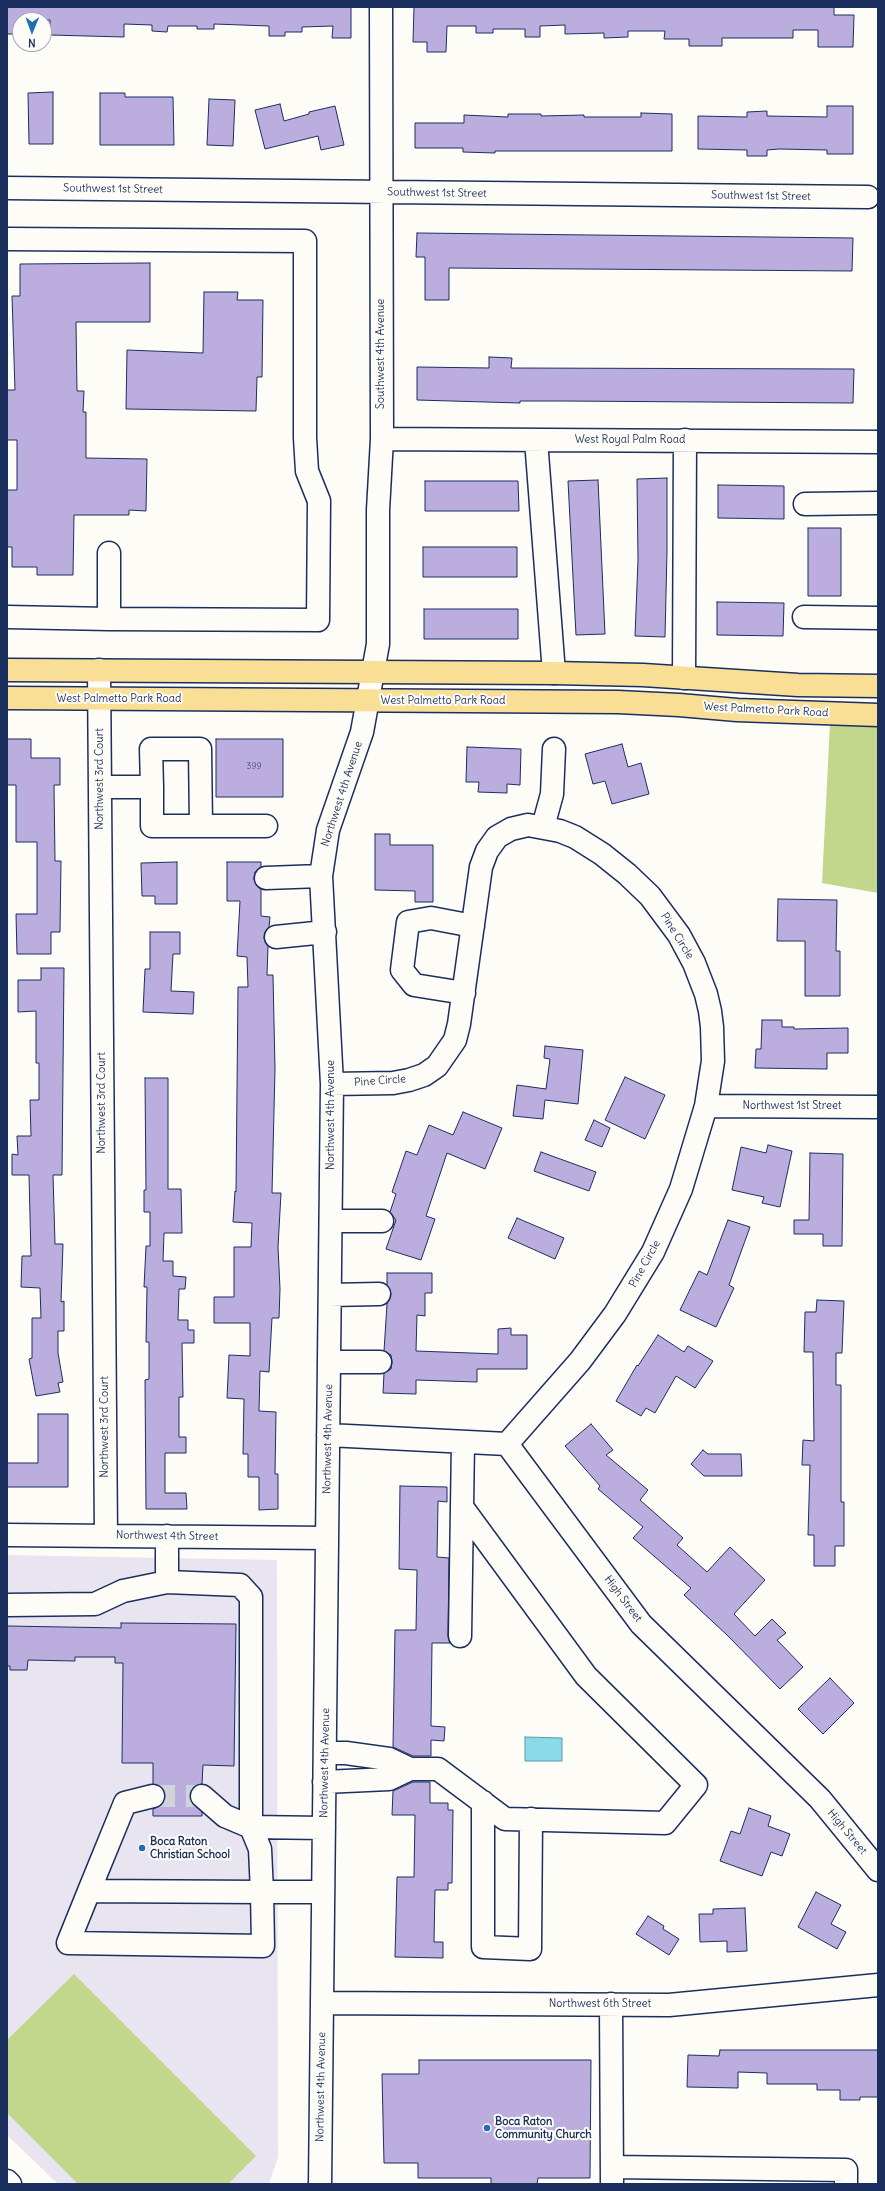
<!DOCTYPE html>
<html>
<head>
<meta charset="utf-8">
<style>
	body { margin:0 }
	#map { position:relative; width:885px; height:2191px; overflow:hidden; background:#fdfcf7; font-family:Delius,sans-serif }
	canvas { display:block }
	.frame { position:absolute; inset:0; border:8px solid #1b2f5e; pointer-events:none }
	.north { position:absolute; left:12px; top:12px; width:40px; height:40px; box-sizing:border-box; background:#fdfcf7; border:1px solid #a3aaba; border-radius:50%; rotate:181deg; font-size:11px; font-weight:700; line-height:16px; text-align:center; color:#1b2f5e }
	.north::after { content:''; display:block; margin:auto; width:14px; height:18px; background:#1f6fb2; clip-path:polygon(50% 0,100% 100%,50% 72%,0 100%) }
</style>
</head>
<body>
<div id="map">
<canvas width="885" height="2191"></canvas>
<div class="frame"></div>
<div class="north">N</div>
</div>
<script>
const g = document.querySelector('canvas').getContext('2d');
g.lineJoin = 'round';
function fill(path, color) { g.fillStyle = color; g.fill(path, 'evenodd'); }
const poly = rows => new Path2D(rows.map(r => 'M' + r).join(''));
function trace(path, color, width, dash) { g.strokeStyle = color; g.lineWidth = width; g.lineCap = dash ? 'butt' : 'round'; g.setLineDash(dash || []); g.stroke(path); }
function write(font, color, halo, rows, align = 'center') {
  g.font = font + ' Delius,sans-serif'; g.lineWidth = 4; g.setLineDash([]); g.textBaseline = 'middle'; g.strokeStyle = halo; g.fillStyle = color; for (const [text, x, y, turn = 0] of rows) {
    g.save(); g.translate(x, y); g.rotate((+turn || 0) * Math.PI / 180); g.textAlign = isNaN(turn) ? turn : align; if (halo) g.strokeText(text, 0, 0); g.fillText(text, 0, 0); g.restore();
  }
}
const built = poly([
	[7,1555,277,1560,278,2157,269,2184,58,2184,7,2135]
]);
const green = poly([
	[830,724,878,724,878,893,822,883],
	[74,1974,256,2156,228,2184,78,2184,7,2113,7,2040]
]);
const water = poly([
	[525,1737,562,1738,562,1761,525,1761,525,1737]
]);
const building = poly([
	[7,7,351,7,351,38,332,38,333,26,302,27,302,32,285,32,285,36,269,36,269,26,214,24,214,29,197,29,197,26,168,26,167,32,152,31,152,25,124,24,124,37,50,35,50,20,20,20,20,34,7,34,7,7],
	[414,7,834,7,834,15,854,15,853,47,818,47,818,30,793,30,793,38,722,38,722,46,689,46,689,39,664,39,665,31,628,31,628,37,604,38,604,33,565,34,565,25,540,26,540,37,525,37,525,29,493,29,493,33,476,33,476,26,447,26,446,52,427,52,427,42,413,42,414,7],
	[53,92,53,144,29,144,28,93,53,92],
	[100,93,125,93,125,97,173,97,174,145,100,145,100,93],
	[209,99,235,100,233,146,207,145,209,99],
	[280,104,284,121,309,114,309,112,335,106,344,145,321,150,318,136,265,149,255,110,280,104],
	[827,106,853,106,853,154,827,154,827,150,779,149,767,150,767,156,747,156,747,150,698,149,698,116,747,117,747,112,767,111,767,116,827,117,827,106],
	[641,113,672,114,672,151,495,151,495,153,463,152,463,148,415,148,415,123,464,123,464,115,508,117,508,114,541,114,541,116,584,115,584,117,641,117,641,113],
	[417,233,853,238,852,271,449,268,449,300,425,300,425,257,416,257,417,233],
	[150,263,150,322,76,322,77,391,84,391,83,412,86,412,86,458,147,459,146,511,129,510,129,515,74,515,73,575,37,575,37,567,12,567,12,547,7,547,7,490,17,490,17,440,7,440,7,390,15,390,12,296,20,296,20,264,150,263],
	[204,292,238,292,237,300,263,300,262,377,257,377,256,411,126,409,127,350,203,353,204,292],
	[489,357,512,358,511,368,854,369,853,403,562,401,520,401,520,403,417,400,417,367,489,368,489,357],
	[667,478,667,551,665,637,635,636,638,560,637,479,667,478],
	[598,480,605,634,576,635,568,481,598,480],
	[425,481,518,481,519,511,425,511,425,481],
	[718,485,784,486,784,519,718,518,718,485],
	[808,528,841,528,841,596,808,596,808,528],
	[423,547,517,547,517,577,423,577,423,547],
	[717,602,784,603,783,636,717,635,717,602],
	[424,609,518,609,518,639,424,639,424,609],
	[7,739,31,739,31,758,60,758,60,785,54,785,55,861,61,861,60,932,51,932,51,954,17,954,16,914,37,914,37,842,16,842,16,785,7,785,7,739],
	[216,739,283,739,283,797,216,797,216,739],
	[622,744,628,767,641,763,649,794,612,804,605,781,593,784,585,754,622,744],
	[467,747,521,749,520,785,507,784,507,793,478,792,479,782,466,782,467,747],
	[375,834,390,834,390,845,433,845,433,902,415,902,415,891,375,890,375,834],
	[177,862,177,904,155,904,155,896,142,896,141,863,177,862],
	[227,862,261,862,261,867,255,872,254,879,256,885,261,889,261,916,270,917,269,927,265,932,264,938,268,946,267,975,273,975,275,1069,272,1193,281,1193,278,1247,280,1289,279,1318,272,1318,269,1372,260,1371,259,1411,276,1412,275,1474,278,1474,278,1509,259,1510,259,1477,248,1477,248,1454,243,1454,244,1399,227,1398,229,1355,250,1356,250,1323,214,1323,214,1297,234,1297,234,1247,251,1247,252,1223,233,1222,235,1191,236,1192,238,987,248,987,247,957,237,956,240,901,227,901,227,862],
	[778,899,837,900,836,951,840,951,840,996,805,996,805,941,777,941,778,899],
	[150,932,180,932,180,954,173,954,171,991,194,992,193,1014,143,1012,145,969,150,969,150,932],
	[41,968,64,968,62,1175,53,1175,55,1244,63,1244,61,1302,64,1301,64,1331,58,1331,58,1353,63,1382,58,1383,60,1392,36,1396,29,1359,32,1358,32,1318,41,1318,40,1288,21,1287,22,1256,31,1256,29,1175,12,1175,12,1154,18,1155,17,1136,31,1136,30,1100,39,1100,39,1063,36,1063,36,1011,18,1012,18,980,41,980,41,968],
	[762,1020,782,1020,782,1027,794,1027,794,1029,848,1028,848,1053,827,1053,827,1069,755,1068,756,1049,761,1049,762,1020],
	[545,1046,583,1050,578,1104,545,1100,543,1119,513,1116,517,1085,546,1089,550,1059,544,1058,545,1046],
	[625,1077,665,1095,645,1139,605,1120,625,1077],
	[145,1078,168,1078,168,1189,181,1189,182,1233,164,1233,163,1261,173,1261,173,1276,186,1277,185,1289,179,1289,178,1320,188,1320,188,1330,194,1330,194,1343,182,1343,183,1397,179,1397,179,1437,186,1437,186,1453,165,1453,165,1493,186,1493,187,1509,146,1509,145,1380,149,1379,149,1342,146,1342,147,1287,144,1287,146,1246,150,1246,150,1212,144,1212,144,1190,146,1190,145,1078],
	[463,1112,502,1128,485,1169,447,1153,426,1216,435,1219,421,1260,386,1249,396,1220,390,1212,396,1194,392,1192,406,1151,417,1155,429,1125,453,1135,463,1112],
	[594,1120,610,1128,602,1147,585,1140,594,1120],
	[768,1145,792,1151,780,1207,762,1203,764,1197,732,1190,741,1147,766,1153,768,1145],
	[541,1152,596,1172,589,1191,534,1171,541,1152],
	[810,1153,843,1154,842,1246,823,1246,823,1234,794,1234,794,1220,809,1220,810,1153],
	[517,1218,564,1238,555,1259,508,1238,517,1218],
	[728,1220,750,1227,729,1285,734,1288,716,1327,680,1310,699,1271,707,1275,728,1220],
	[387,1273,432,1273,432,1293,425,1293,425,1316,417,1315,416,1351,498,1354,498,1329,511,1328,511,1335,527,1335,527,1369,477,1369,477,1382,416,1380,416,1394,383,1393,384,1373,391,1369,392,1362,391,1355,384,1351,387,1304,391,1294,387,1285,387,1273],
	[817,1300,844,1301,842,1353,836,1353,836,1385,841,1385,841,1502,844,1502,844,1546,835,1546,835,1566,814,1566,814,1535,808,1535,810,1465,802,1465,803,1440,814,1441,813,1352,804,1352,805,1312,816,1312,817,1300],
	[658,1335,684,1352,688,1346,713,1361,695,1388,676,1376,655,1413,646,1408,641,1416,616,1401,637,1365,638,1366,658,1335],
	[38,1414,68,1414,68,1487,7,1487,7,1463,38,1463,38,1414],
	[591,1424,613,1450,606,1455,648,1490,640,1500,683,1538,677,1545,707,1572,730,1547,765,1580,734,1614,755,1636,772,1619,786,1633,777,1640,803,1667,780,1689,727,1635,684,1595,691,1588,633,1538,643,1527,598,1489,600,1486,565,1446,591,1424],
	[703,1450,708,1454,741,1454,742,1476,704,1476,691,1464,703,1450],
	[400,1486,447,1487,447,1502,438,1501,437,1557,449,1558,448,1636,450,1643,432,1643,431,1726,445,1727,444,1741,431,1740,431,1756,413,1756,393,1747,395,1630,416,1630,417,1570,399,1569,400,1486],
	[121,1623,236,1624,234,1766,203,1765,202,1784,193,1788,190,1794,190,1800,202,1812,202,1816,153,1816,153,1809,162,1805,165,1793,162,1787,153,1784,153,1763,122,1763,123,1663,115,1663,115,1657,75,1657,75,1661,28,1660,27,1670,10,1670,10,1666,7,1666,7,1626,121,1628,121,1623],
	[830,1678,854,1703,823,1734,798,1709,830,1678],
	[413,1782,430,1782,430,1803,448,1803,448,1810,453,1810,452,1883,448,1883,448,1890,435,1890,434,1942,443,1942,443,1958,395,1957,397,1877,414,1877,415,1815,392,1815,393,1791,413,1782],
	[749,1808,771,1816,768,1826,790,1834,782,1856,771,1852,762,1876,720,1861,731,1831,740,1834,749,1808],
	[816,1892,841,1905,831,1924,846,1932,837,1949,798,1927,816,1892],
	[745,1908,747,1951,727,1952,727,1941,700,1942,699,1914,713,1914,713,1909,745,1908],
	[648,1916,664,1926,663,1929,679,1939,669,1955,636,1934,648,1916],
	[720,2050,878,2050,878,2097,860,2097,860,2100,840,2100,840,2090,817,2090,817,2084,767,2084,767,2073,738,2072,738,2088,687,2087,688,2055,719,2056,720,2050],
	[419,2060,591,2060,590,2178,538,2178,537,2184,491,2184,491,2178,418,2178,418,2163,384,2163,382,2074,419,2074,419,2060]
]);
const minorTunnel = poly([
	[153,1796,202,1796]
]);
const minor = poly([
	[7,188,868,197],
	[7,239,305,241,305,438,307,471,319,501,318,620,109,619],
	[382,439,878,442],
	[536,440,554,673],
	[805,504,878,503],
	[7,617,109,619,109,553],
	[804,617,878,618],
	[99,670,106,1535],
	[684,678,685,440],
	[100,787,152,787,152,826,266,826],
	[152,787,151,749,200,749,201,826],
	[543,827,552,794,554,749],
	[266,878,321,876],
	[276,937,325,932],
	[464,993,414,985,402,970,408,922,431,918,473,926],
	[332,1084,393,1083,409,1080,424,1075,437,1066,455,1040,459,1024,481,867,487,851,497,837,511,829,528,825,560,831,575,837,602,854,627,874,650,896,679,935,694,963,706,994,710,1011,712,1027,713,1061,706,1106,681,1189,653,1252,615,1314,580,1361,507,1444],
	[706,1106,878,1107],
	[331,1221,382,1221],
	[330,1295,379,1294],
	[329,1362,380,1362],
	[328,1435,507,1444,641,1624,820,1799,878,1870],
	[7,1535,327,1538],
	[167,1536,167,1582,240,1585,251,1597,251,1827,324,1828],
	[7,1605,95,1604,123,1591,167,1582],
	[460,1636,462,1507],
	[325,1753,346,1753,389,1759,410,1769],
	[324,1782,389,1779,410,1769,438,1769,505,1819,665,1823,696,1785,586,1676,462,1507,463,1442],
	[202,1796,225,1816,251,1827,260,1849,262,1892,323,1892],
	[483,1802,483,1947,530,1949,531,1819],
	[89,1891,262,1892,263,1946,68,1943,89,1891,125,1803,153,1796],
	[322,2003,669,2005,878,1985],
	[611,2004,612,2184],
	[612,2167,846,2170,846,2184],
	[7,2181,10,2184],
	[320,2184,332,1084,321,876,328,830,362,732,378,644,378,510,382,439,381,7]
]);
const major = poly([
	[7,670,554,673,643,675,798,685,878,686],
	[7,698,618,702,679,705,737,710,878,715]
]);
const markers = [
	[142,1848,4,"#1f6fb2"],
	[487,2128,4,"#1f6fb2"]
];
const numberNames = [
	["399",254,766]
];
const streetNames = [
	["Southwest 1st Street",113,189,1],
	["Southwest 1st Street",437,193,1],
	["Southwest 1st Street",761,196,1],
	["Southwest 4th Avenue",381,354,-90],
	["West Royal Palm Road",630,440],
	["West Palmetto Park Road",119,699],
	["West Palmetto Park Road",443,701],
	["West Palmetto Park Road",766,710,3],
	["Northwest 3rd Court",100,779,-90],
	["Northwest 4th Avenue",342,794,-72],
	["Pine Circle",677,936,58],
	["Pine Circle",380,1081,-4],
	["Northwest 3rd Court",102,1103,-90],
	["Northwest 1st Street",792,1106],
	["Northwest 4th Avenue",331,1115,-90],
	["Pine Circle",645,1264,-61],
	["Northwest 3rd Court",105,1427,-90],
	["Northwest 4th Avenue",328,1439,-89],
	["Northwest 4th Street",167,1536,1],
	["High Street",623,1599,53],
	["Northwest 4th Avenue",325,1763,-89],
	["High Street",847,1832,50],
	["Northwest 6th Street",600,2004],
	["Northwest 4th Avenue",321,2087,-89]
];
const poiNames = [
	["Boca Raton",150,1842],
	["Christian School",150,1855],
	["Boca Raton",495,2122],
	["Community Church",495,2135]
];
fill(built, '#e9e5f0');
fill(green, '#c2d68c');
fill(water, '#8adae7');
trace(water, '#5e96b0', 1);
fill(building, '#bbaedf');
trace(building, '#1b2f5e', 1);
trace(minorTunnel, '#d0d3d8', 22, [22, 11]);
trace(minor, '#1b2f5e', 25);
trace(major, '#1b2f5e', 25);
trace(minor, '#fdfcf7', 22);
trace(major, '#f9df96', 22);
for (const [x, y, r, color] of markers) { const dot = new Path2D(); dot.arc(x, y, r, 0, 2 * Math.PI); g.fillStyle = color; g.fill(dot); trace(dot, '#fdfcf7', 1.5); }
write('9px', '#434f7e', null, numberNames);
write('11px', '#1b2f5e', '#fdfcf7', streetNames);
write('bold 11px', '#1b2f5e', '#fdfcf7', poiNames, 'left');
</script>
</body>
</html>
